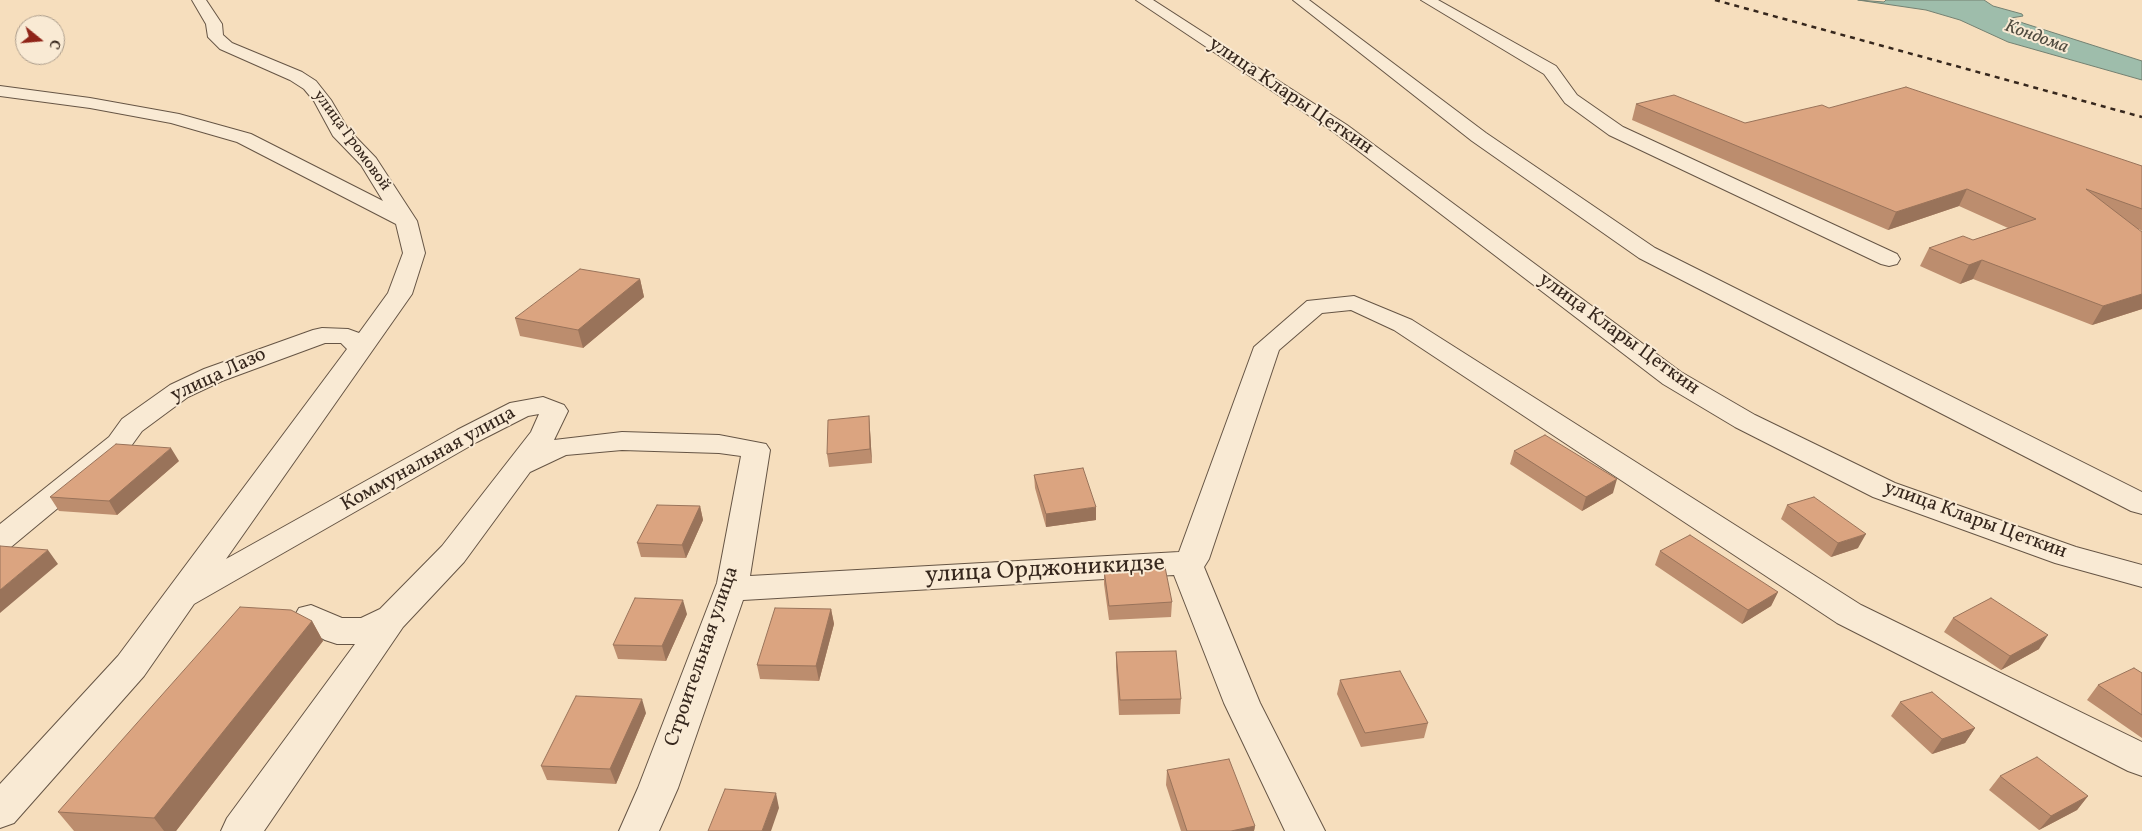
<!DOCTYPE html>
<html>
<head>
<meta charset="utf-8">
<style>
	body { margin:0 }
	#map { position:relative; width:2142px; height:831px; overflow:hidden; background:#f6debd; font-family:Vollkorn,serif }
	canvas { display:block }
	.north { position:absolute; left:15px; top:15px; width:50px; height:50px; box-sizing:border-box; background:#f9ead4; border:1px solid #ab9c8b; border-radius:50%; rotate:107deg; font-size:14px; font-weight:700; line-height:20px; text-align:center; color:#36271d }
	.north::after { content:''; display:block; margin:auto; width:18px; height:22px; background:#8f2418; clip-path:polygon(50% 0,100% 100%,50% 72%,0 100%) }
</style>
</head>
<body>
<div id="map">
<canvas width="2142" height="831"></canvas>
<div class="north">С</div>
</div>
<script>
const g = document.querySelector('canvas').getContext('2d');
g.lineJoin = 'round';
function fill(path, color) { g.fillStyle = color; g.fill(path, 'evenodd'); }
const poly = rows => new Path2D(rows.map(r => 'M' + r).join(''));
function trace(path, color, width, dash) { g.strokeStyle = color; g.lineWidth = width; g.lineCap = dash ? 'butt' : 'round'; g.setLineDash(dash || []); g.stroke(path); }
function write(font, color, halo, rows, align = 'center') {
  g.font = font + ' Vollkorn,serif'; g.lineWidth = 4; g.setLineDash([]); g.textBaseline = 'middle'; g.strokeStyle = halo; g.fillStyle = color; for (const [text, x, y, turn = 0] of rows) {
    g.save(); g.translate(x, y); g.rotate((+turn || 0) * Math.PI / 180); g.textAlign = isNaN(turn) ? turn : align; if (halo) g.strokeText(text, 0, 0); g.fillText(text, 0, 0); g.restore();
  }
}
const water = poly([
	[1858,0,1884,2,1886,0,1984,0,1993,6,2022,14,2023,16,2011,18,2023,23,2142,61,2142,80,2008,42,1960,20,1926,10,1858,0]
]);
const minor = poly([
	[192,0,206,0,222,24,223,35,232,43,302,72,316,81,331,100,348,129,376,158,417,221,425,253,412,294,226,559,457,430,510,403,543,397,564,405,568,411,554,440,622,432,719,435,766,444,770,450,750,576,1179,552,1254,347,1307,301,1354,296,1412,320,1861,605,2142,742,2142,776,2128,771,1837,623,1394,330,1351,310,1322,313,1279,350,1209,559,1204,567,1260,703,1325,831,1285,831,1224,703,1174,575,743,600,678,788,659,831,619,831,638,788,717,583,741,456,719,453,622,450,566,455,530,472,464,562,403,627,264,831,221,831,227,818,355,644,337,644,325,640,299,626,294,617,299,608,311,605,342,618,361,618,380,609,442,546,531,432,539,414,528,416,477,442,194,604,144,676,14,823,0,828,0,784,118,656,347,349,341,343,325,343,222,381,188,397,142,431,129,449,11,547,0,551,0,524,109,437,122,419,170,385,204,369,313,330,322,328,348,329,359,333,388,293,403,253,396,224,237,142,171,123,90,108,0,96,0,86,90,98,179,114,251,134,383,201,361,165,333,136,314,101,304,89,290,80,220,49,208,37,206,24,192,0],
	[1136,0,1153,0,1347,125,1681,372,1755,415,1895,483,2076,547,2142,565,2142,587,2055,563,1873,497,1735,427,1663,384,1335,133,1136,0],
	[1293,0,1309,0,1486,133,1655,248,2142,492,2142,514,2131,511,1639,258,1472,141,1293,0],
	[1421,0,1438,0,1556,66,1577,95,1623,127,1897,254,1900,259,1897,264,1889,266,1881,264,1609,135,1565,103,1544,74,1421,0]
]);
const rail = poly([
	[1715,0,2142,117]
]);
const wall = poly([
	[1636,104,1745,123,1829,108,2142,166,2142,231,2139,229,2142,309,2092,325,1973,279,1960,284,1920,266,1929,248,1973,240,2008,228,1959,206,1888,230,1632,120],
	[640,279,644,297,583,348,520,336,515,318],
	[869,416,870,430,872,463,829,467,827,454],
	[1514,451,1613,493,1582,511,1510,464],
	[179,461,117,515,59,511,50,497],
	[1034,475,1096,520,1046,527,1035,488],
	[1787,505,1858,548,1831,557,1781,519],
	[700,506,703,520,686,558,641,557,637,543],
	[1660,551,1778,592,1771,606,1742,624,1655,565],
	[1104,570,1172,602,1171,617,1109,620,1104,584],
	[831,609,834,624,819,681,760,679,757,665],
	[687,614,666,661,618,659,613,645],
	[1953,618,2039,649,2001,670,1944,632],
	[312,621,323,641,176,831,74,831,58,812],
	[1116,652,1181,699,1180,714,1119,715,1116,667],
	[2142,673,2142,738,2087,700,2098,685],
	[1340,680,1428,723,1424,738,1361,747,1337,694],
	[1900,702,1975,728,1965,743,1932,754,1891,716],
	[646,713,616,784,547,780,541,766],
	[1167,770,1255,826,1254,831,1181,831,1166,785],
	[2000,776,2088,796,2077,810,2039,830,1989,790]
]);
const shadedWall = poly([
	[1967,189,1959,206,1888,230,1896,212],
	[1982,260,1973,279,1960,284,1969,265],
	[640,279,644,297,583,348,578,330],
	[2142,294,2142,309,2092,325,2103,306],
	[869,416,870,430,872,463,870,449],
	[171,448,179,461,117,515,109,501],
	[1617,479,1613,493,1582,511,1586,497],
	[700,506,703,520,686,558,682,545],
	[1096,507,1096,520,1046,527,1046,514],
	[1866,534,1858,548,1831,557,1838,543],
	[48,550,58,564,0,613,0,590],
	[1778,592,1771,606,1742,624,1748,610],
	[683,600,687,614,666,661,662,646],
	[831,609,834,624,819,681,816,666],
	[312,621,323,641,176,831,164,831,154,818],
	[2048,635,2039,649,2001,670,2010,656],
	[642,699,646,713,616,784,610,769],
	[1975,728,1965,743,1932,754,1942,739],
	[776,793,779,808,771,831,762,831],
	[2088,796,2077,810,2039,830,2051,816],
	[1255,826,1254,831,1231,831]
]);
const building = poly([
	[1906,87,2142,166,2142,209,2086,189,2142,232,2142,294,2103,306,1982,260,1969,265,1929,248,1963,236,1973,240,2036,219,1967,189,1896,212,1636,104,1674,95,1745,123,1822,105,1829,108,1906,87],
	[580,269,640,279,578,330,515,318,580,269],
	[869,416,870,449,827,454,828,420,869,416],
	[1545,435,1617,479,1586,497,1514,451,1545,435],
	[116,444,171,448,109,501,50,497,116,444],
	[1083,468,1096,507,1046,514,1034,475,1083,468],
	[1814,497,1866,534,1838,543,1787,505,1814,497],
	[657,505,700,506,682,545,637,543,657,505],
	[1690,535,1778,592,1748,610,1660,551,1690,535],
	[0,546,48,550,0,590,0,546],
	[1165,567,1172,602,1109,606,1104,570,1165,567],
	[635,598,683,600,662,646,613,645,635,598],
	[1991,598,2048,635,2010,656,1953,618,1991,598],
	[240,607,291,610,312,621,154,818,58,812,240,607],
	[775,608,831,609,816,666,757,665,775,608],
	[1176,651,1181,699,1120,700,1116,652,1176,651],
	[2134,668,2142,673,2142,715,2098,685,2134,668],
	[1400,671,1428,723,1365,733,1340,680,1400,671],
	[1932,692,1975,728,1942,739,1900,702,1932,692],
	[576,696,642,699,610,769,541,766,576,696],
	[2037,757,2088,796,2051,816,2000,776,2037,757],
	[1229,759,1255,826,1231,831,1187,831,1167,770,1229,759],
	[725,789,776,793,762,831,708,831,725,789]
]);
const farStreetnames = [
	["улица Громовой",351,141,54]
];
const farWaternames = [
	["Кондома",2036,38,20]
];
const streetNames = [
	["улица Клары Цеткин",1290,97,34],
	["улица Клары Цеткин",1618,335,36],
	["улица Лазо",219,376,-25],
	["Коммунальная улица",429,460,-29],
	["улица Клары Цеткин",1975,521,20],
	["Строительная улица",703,657,-71]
];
const nearStreetnames = [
	["улица Орджоникидзе",1045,571,-3]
];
fill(water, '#9ebdab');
trace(water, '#748172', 1);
trace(minor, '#665545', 2);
fill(minor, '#f9ead4');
trace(rail, '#36271d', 2.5, [5, 5]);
fill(wall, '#bc8d6e');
fill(shadedWall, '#99735a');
fill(building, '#dba480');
trace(building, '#99735a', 1);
write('16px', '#36271d', '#f9ead4', farStreetnames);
write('italic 18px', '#504c40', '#f9ead4', farWaternames);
write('20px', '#36271d', '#f9ead4', streetNames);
write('24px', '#36271d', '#f9ead4', nearStreetnames);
</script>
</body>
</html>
